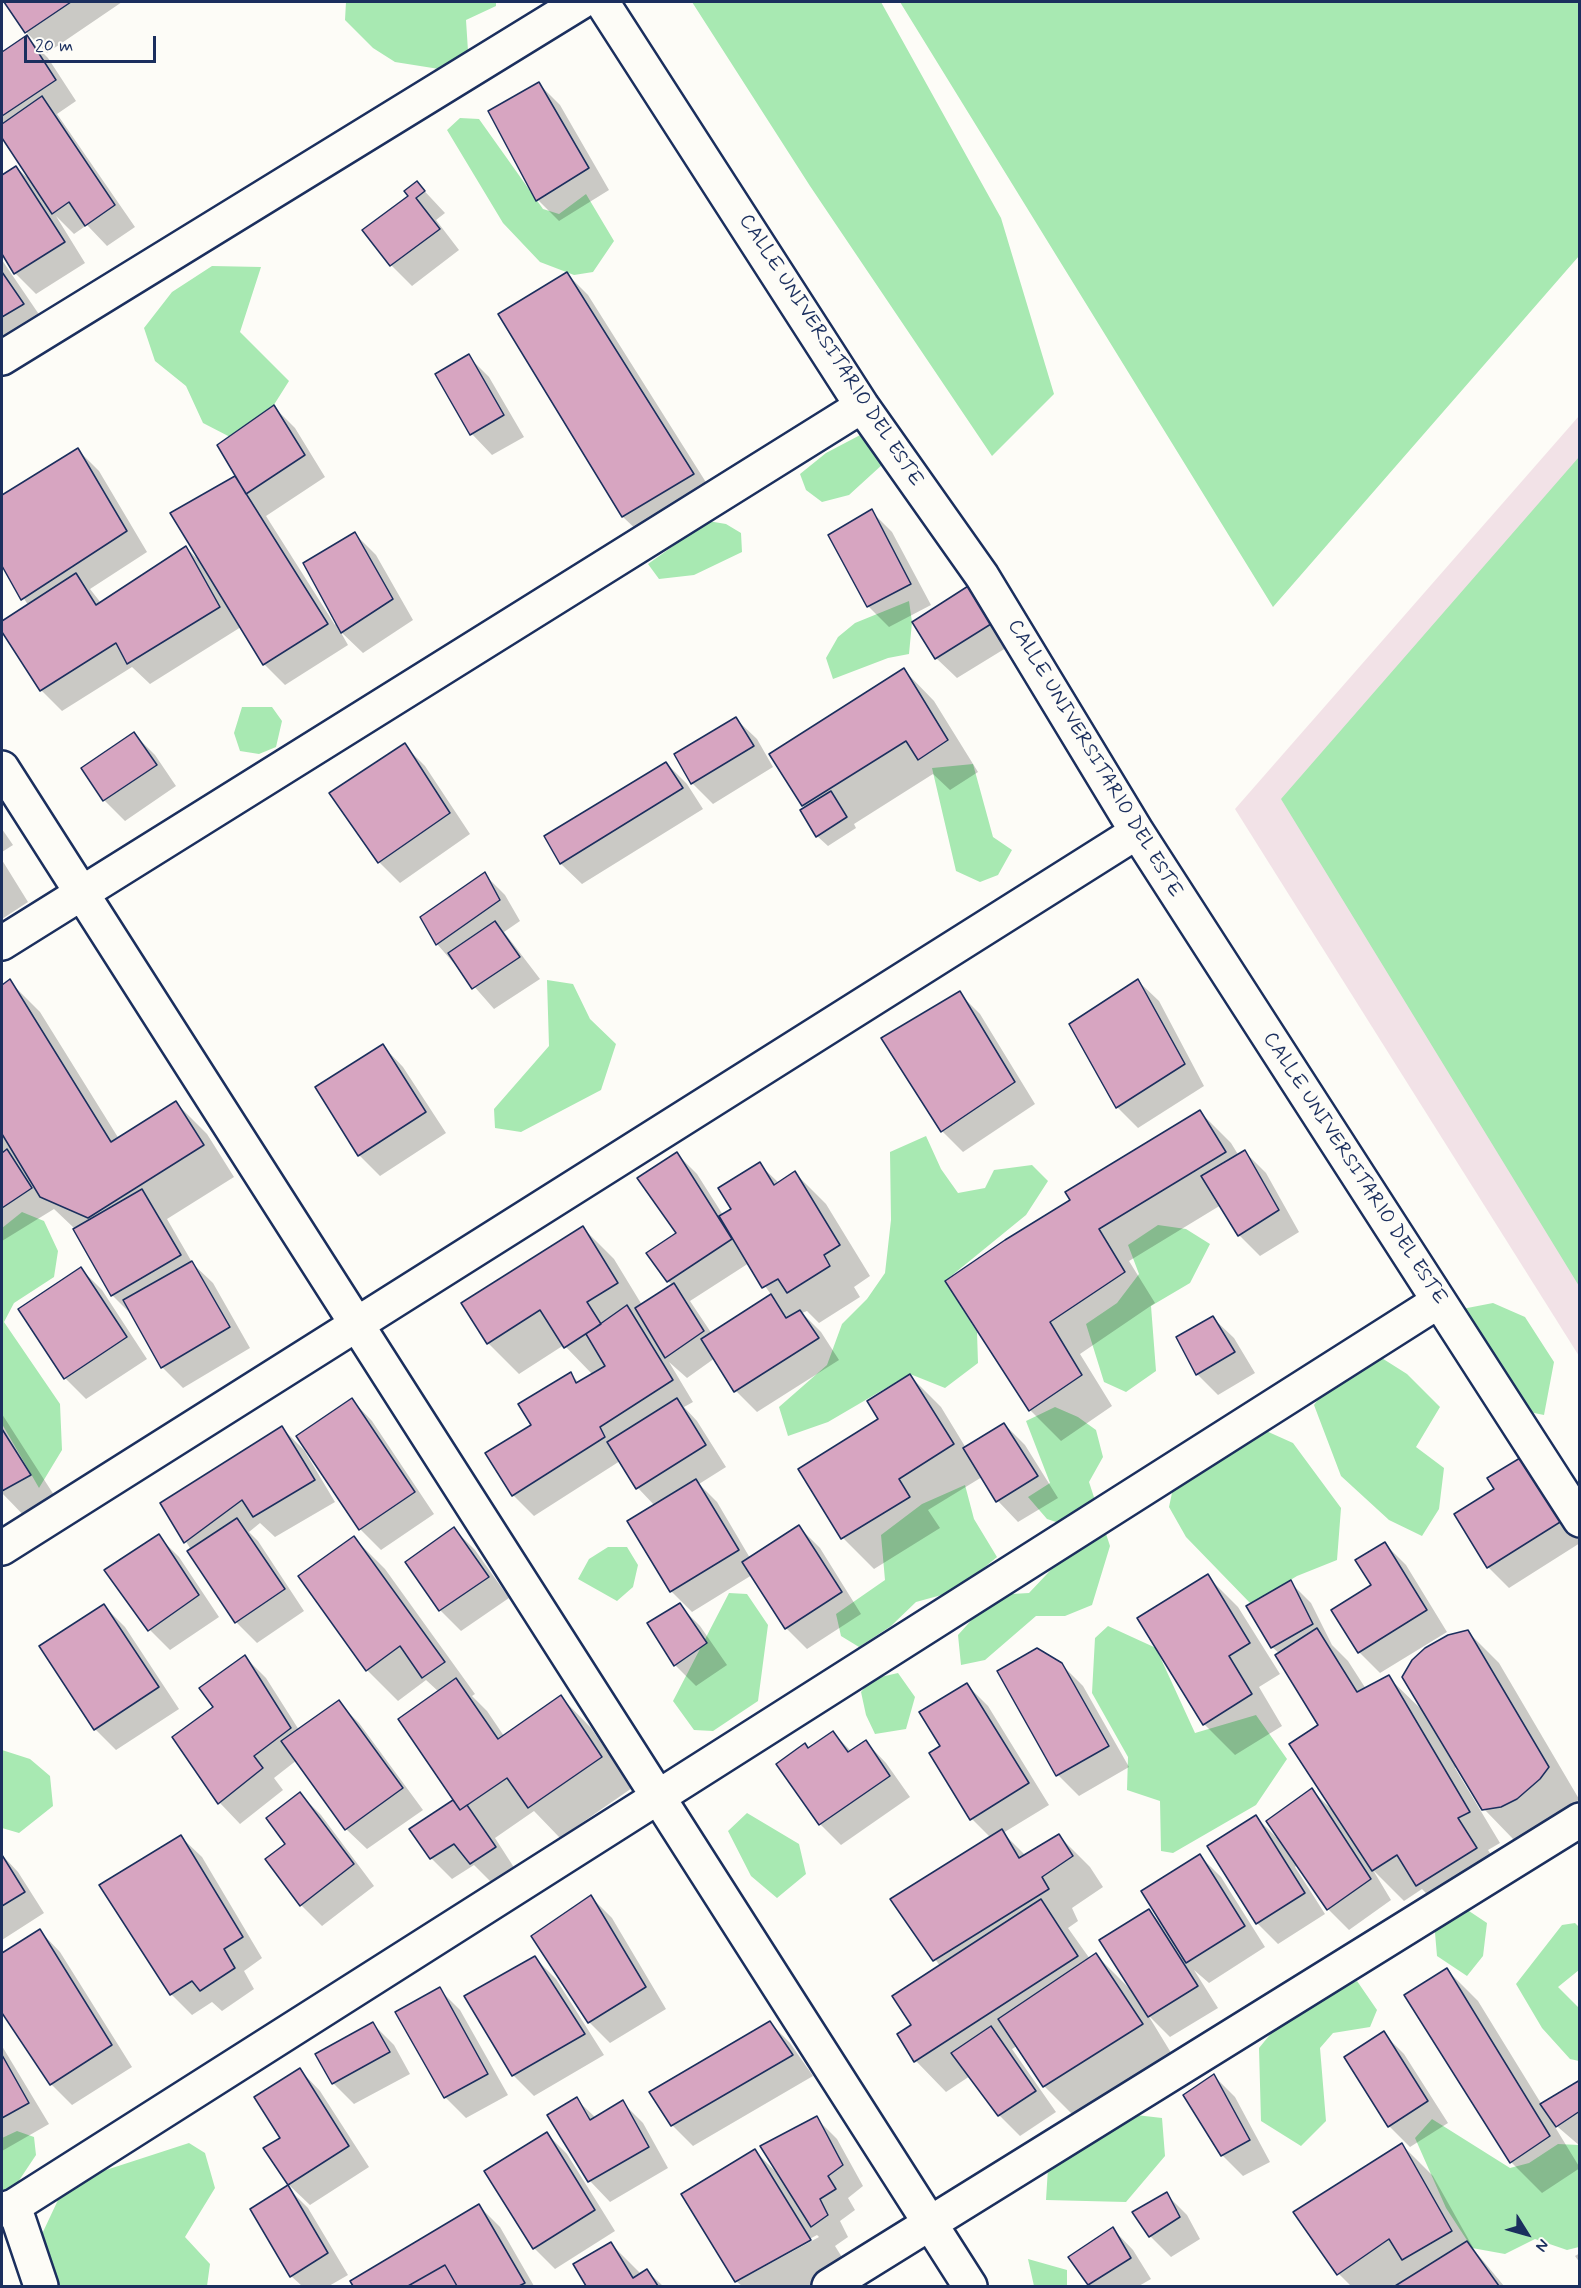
<!DOCTYPE html>
<html>
<head>
<meta charset="utf-8">
<style>
	body { margin:0 }
	#map { position:relative; width:1581px; height:2288px; overflow:hidden; background:#fdfcf7; font-family:Mynerve,sans-serif }
	canvas { display:block }
	.frame { position:absolute; inset:0; border:3px solid #1b2f5e; pointer-events:none }
	.north { position:absolute; left:1497px; top:2204px; width:60px; height:60px; -webkit-text-stroke:4px #fdfcf7; paint-order:stroke; rotate:127deg; font-size:16px; font-weight:700; line-height:24px; text-align:center; color:#1b2f5e }
	.north::after { content:''; display:block; margin:auto; width:21px; height:27px; background:#1b2f5e; clip-path:polygon(50% 0,100% 100%,50% 72%,0 100%) }
	.scale { position:absolute; left:24px; top:36px; width:132px; height:27px; box-sizing:border-box; border:3px solid #1b2f5e; border-top:0; padding-left:8px; font-size:18px; line-height:21px; white-space:nowrap; color:#1b2f5e; -webkit-text-stroke:4px #fdfcf7; paint-order:stroke }
</style>
</head>
<body>
<div id="map">
<canvas width="1581" height="2288"></canvas>
<div class="frame"></div>
<div class="north">N</div>
<div class="scale">20 m</div>
</div>
<script>
const g = document.querySelector('canvas').getContext('2d');
g.lineJoin = 'round';
function fill(path, color) { g.fillStyle = color; g.fill(path, 'evenodd'); }
const poly = rows => new Path2D(rows.map(r => 'M' + r).join(''));
function trace(path, color, width, dash) { g.strokeStyle = color; g.lineWidth = width; g.lineCap = dash ? 'butt' : 'round'; g.setLineDash(dash || []); g.stroke(path); }
function write(font, color, halo, rows, align = 'center') {
  g.font = font + ' Mynerve,sans-serif'; g.lineWidth = 4.5; g.setLineDash([]); g.textBaseline = 'middle'; g.strokeStyle = halo; g.fillStyle = color; for (const [text, x, y, turn = 0] of rows) {
    g.save(); g.translate(x, y); g.rotate((+turn || 0) * Math.PI / 180); g.textAlign = isNaN(turn) ? turn : align; if (halo) g.strokeText(text, 0, 0); g.fillText(text, 0, 0); g.restore();
  }
}
const built = poly([
	[1579,416,1579,1356,1235,809]
]);
const green = poly([
	[346,2,496,2,496,6,466,20,468,51,439,69,395,62,373,48,345,20],
	[692,2,881,2,1001,218,1054,394,992,456,810,186],
	[900,2,1579,2,1579,256,1273,607],
	[460,118,479,119,543,209,559,214,586,194,614,241,593,272,574,275,540,262,503,223,447,130],
	[212,266,261,267,240,332,289,381,270,411,234,439,203,423,186,386,155,361,144,328,172,292],
	[864,433,883,464,849,495,822,502,806,490,800,474,826,453],
	[1579,457,1579,1286,1281,799],
	[708,521,726,524,741,533,742,552,694,575,659,579,648,564],
	[909,601,912,622,909,654,888,658,833,679,826,658,838,637,855,623],
	[242,707,272,707,282,721,276,747,259,754,240,751,234,733],
	[973,764,993,837,1012,850,998,875,980,882,956,871,932,768],
	[547,980,573,984,590,1019,616,1044,601,1090,521,1132,495,1128,494,1109,549,1046],
	[926,1136,941,1169,958,1193,985,1188,994,1170,1032,1165,1048,1181,1026,1215,945,1281,977,1332,978,1363,945,1388,910,1374,828,1422,788,1436,779,1407,827,1365,842,1324,867,1299,885,1273,891,1220,890,1152],
	[22,1212,44,1221,58,1251,54,1277,14,1303,4,1322,60,1404,62,1450,39,1488,2,1424,2,1228],
	[1158,1225,1186,1229,1210,1244,1190,1283,1151,1306,1156,1371,1126,1392,1104,1382,1086,1324,1117,1303,1139,1274,1128,1245],
	[1493,1303,1525,1317,1554,1362,1544,1415,1505,1407,1457,1310],
	[1377,1355,1407,1374,1440,1407,1416,1447,1444,1468,1439,1509,1422,1536,1389,1520,1341,1476,1314,1405,1329,1384],
	[1055,1407,1078,1417,1096,1430,1103,1457,1089,1482,1110,1546,1092,1605,1065,1616,1036,1616,985,1660,961,1665,958,1635,994,1595,1029,1593,1063,1557,1068,1526,1047,1519,1028,1497,1050,1483,1026,1421],
	[1264,1430,1293,1443,1341,1508,1337,1560,1297,1576,1251,1604,1186,1537,1169,1507,1180,1455],
	[965,1485,974,1519,997,1557,956,1591,916,1602,891,1626,859,1647,841,1636,836,1614,885,1580,881,1535,922,1504],
	[608,1547,627,1547,638,1565,633,1587,617,1601,578,1579,589,1559],
	[729,1593,747,1594,768,1625,758,1701,713,1731,694,1730,673,1701],
	[1108,1626,1156,1648,1195,1733,1256,1715,1287,1759,1256,1805,1173,1853,1161,1851,1160,1801,1127,1790,1128,1757,1092,1693,1095,1638],
	[898,1673,915,1697,906,1729,875,1734,866,1715,861,1692,872,1679],
	[2,1750,30,1759,50,1776,53,1806,19,1833,2,1828],
	[747,1813,799,1844,806,1874,777,1898,751,1876,728,1831],
	[1466,1909,1487,1923,1483,1956,1467,1976,1437,1956,1434,1921],
	[1575,1923,1579,1927,1579,1970,1558,1987,1579,2008,1579,2061,1570,2059,1542,2028,1516,1984,1562,1925],
	[1357,1981,1377,2010,1370,2027,1333,2033,1320,2048,1326,2121,1301,2146,1261,2121,1259,2048,1292,2008],
	[1110,2112,1162,2118,1165,2156,1126,2202,1046,2200,1049,2152],
	[1432,2119,1510,2168,1529,2163,1558,2144,1579,2145,1579,2247,1567,2250,1535,2239,1505,2254,1472,2248,1446,2208,1415,2138],
	[17,2131,34,2137,36,2155,14,2188,2,2193,2,2138],
	[189,2143,205,2153,215,2188,185,2237,210,2264,207,2286,51,2286,42,2234,66,2183],
	[1028,2259,1067,2270,1067,2286,1034,2286]
]);
const shadow = poly([
	[6,2,122,2,47,53,26,32],
	[27,37,48,58,76,101,57,114,135,227,107,246,87,225,74,234,56,216,85,263,36,294,15,273,2,251,2,177,16,167,32,182,2,135,2,54],
	[539,84,560,105,609,190,559,221,538,200,490,111],
	[417,183,445,213,436,220,459,250,412,286,391,265,410,196],
	[2,260,53,335,19,355,2,338],
	[567,274,588,295,714,495,644,537,623,517,500,315],
	[468,356,489,377,524,437,492,455,472,434],
	[274,407,295,428,325,477,266,516,335,625,355,534,376,555,413,620,363,653,340,631,348,645,285,685,264,664,241,627,150,684,132,667,62,711,41,690,2,629,2,623,28,605,2,563,2,496,78,450,99,471,147,552,90,589,101,603,186,547,199,561,172,514,237,477],
	[871,511,892,532,931,605,889,627,868,606],
	[975,583,1019,640,957,678,936,658],
	[904,670,934,701,978,772,950,790,933,774,854,824,856,828,828,846,817,836,803,805],
	[736,719,757,739,773,767,713,804,692,783],
	[134,734,155,755,176,786,125,821,104,800],
	[404,745,425,766,470,834,400,883,379,862,331,794],
	[666,763,687,784,703,809,582,884,561,864,546,836],
	[2,829,13,845,2,852],
	[2,860,28,902,2,919],
	[484,874,505,895,520,921,504,932,540,979,494,1009,437,944,422,918],
	[9,981,40,1012,119,1139,176,1103,207,1134,234,1177,167,1219,193,1264,213,1283,250,1348,183,1388,162,1367,133,1316,112,1295,74,1228,54,1209,2,1241,2,986],
	[1138,981,1159,1001,1204,1086,1138,1128,1117,1107],
	[959,993,980,1014,1035,1104,963,1152,942,1131,883,1039],
	[383,1046,403,1067,446,1133,380,1176,359,1155],
	[1200,1112,1231,1143,1239,1156,1245,1152,1266,1173,1299,1232,1260,1256,1239,1235,1221,1205,1129,1261,1155,1303,1080,1354,1112,1406,1061,1441,1030,1410,1072,1200],
	[677,1154,697,1174,723,1215,733,1209,759,1164,779,1183,795,1173,826,1204,870,1276,854,1287,860,1297,819,1323,807,1311,802,1313,821,1332,839,1360,757,1412,736,1391,715,1358,687,1378,669,1362,693,1402,684,1407,697,1421,726,1467,699,1484,717,1502,750,1558,799,1527,820,1548,861,1614,807,1649,786,1628,752,1575,692,1612,671,1591,655,1506,638,1488,620,1461,534,1516,513,1495,487,1454,533,1426,571,1374,579,1383,593,1375,564,1345,519,1374,488,1343,583,1228,614,1259,642,1305,673,1286,668,1281,678,1233],
	[749,1263,772,1296,712,1334,690,1301],
	[81,1269,102,1290,147,1359,86,1399,65,1378],
	[1213,1318,1234,1338,1255,1373,1218,1395,1197,1374],
	[910,1376,941,1407,966,1448,1004,1424,1025,1445,1058,1498,1018,1522,998,1501,982,1477,928,1510,940,1528,874,1569,843,1538,800,1469,880,1420],
	[352,1400,372,1421,434,1514,381,1550,360,1529],
	[2,1414,61,1506,31,1523,2,1493],
	[282,1428,304,1450,335,1502,275,1537,260,1523,249,1532,258,1541,304,1611,257,1643,236,1622,162,1503],
	[1525,1457,1580,1532,1580,1543,1509,1588,1488,1567,1496,1490],
	[454,1529,475,1550,509,1598,461,1631,440,1610,407,1563],
	[158,1536,179,1557,219,1617,170,1650,150,1630],
	[354,1538,385,1569,475,1694,472,1696,487,1711,504,1736,561,1697,591,1728,632,1788,560,1838,534,1811,495,1838,515,1869,492,1883,474,1865,452,1879,431,1858,458,1805,439,1692,426,1680,398,1701,367,1670],
	[1385,1544,1406,1565,1447,1632,1380,1673,1359,1652],
	[1207,1576,1238,1607,1280,1674,1259,1687,1282,1726,1235,1755,1204,1724],
	[1290,1582,1311,1603,1332,1645,1348,1661,1366,1689,1388,1677,1424,1712,1468,1632,1499,1663,1579,1799,1570,1810,1532,1837,1515,1841,1484,1809,1458,1766,1455,1768,1500,1843,1488,1850,1507,1879,1448,1916,1422,1889,1404,1901,1373,1870,1391,1900,1349,1930,1328,1909,1297,1865,1295,1867,1325,1914,1278,1944,1257,1923,1256,1817,1276,1837,1312,1790,1333,1811,1320,1726,1280,1654,1272,1647],
	[679,1605,700,1626,727,1665,696,1686,675,1665],
	[104,1606,125,1627,179,1709,116,1750,95,1729],
	[245,1657,266,1678,299,1730,338,1702,359,1723,423,1810,367,1849,346,1829,297,1760,274,1778,283,1790,240,1824,220,1803],
	[1061,1664,1083,1686,1129,1767,1079,1796,1058,1775],
	[967,1685,988,1706,1049,1805,1003,1833,1026,1856,1059,1836,1090,1867,1103,1887,1072,1908,1078,1921,1068,1928,1090,1959,1096,1955,1130,1989,1149,1911,1162,1924,1200,1856,1221,1877,1265,1947,1209,1983,1194,1970,1218,2008,1170,2037,1148,2015,1173,2056,1075,2117,1044,2086,1017,2046,1012,2049,1056,2112,1020,2136,999,2115,970,2076,946,2092,916,2061,913,2025,940,1966,893,1899,991,1838,972,1819,942,1746],
	[833,1733,852,1752,866,1742,886,1763,910,1797,841,1845,820,1824,809,1749],
	[300,1794,321,1815,374,1886,322,1926,301,1905,287,1844],
	[181,1837,202,1857,262,1958,244,1971,254,1989,222,2011,212,2002,192,2015,171,1994],
	[2,1855,18,1872,44,1913,2,1940],
	[591,1897,612,1918,666,2009,610,2043,589,2022],
	[40,1931,60,1952,132,2067,72,2105,51,2084,2,2010,2,1954],
	[535,1958,556,1979,604,2055,534,2096,513,2075],
	[1447,1970,1478,2001,1542,2105,1580,2082,1580,2146,1552,2122,1580,2168,1542,2193,1511,2162,1406,1996],
	[439,1989,460,2010,508,2095,466,2118,445,2097],
	[769,2022,790,2043,813,2076,693,2146,672,2125],
	[373,2024,394,2045,410,2074,354,2104,333,2083],
	[1383,2033,1404,2054,1448,2123,1410,2147,1389,2126],
	[2,2046,49,2124,2,2151],
	[300,2070,320,2091,369,2167,310,2205,289,2185,283,2138],
	[1214,2076,1235,2097,1270,2162,1243,2176,1222,2155],
	[576,2099,596,2118,622,2102,643,2123,668,2168,610,2202,590,2181,549,2115],
	[816,2118,837,2139,863,2186,848,2198,855,2210,840,2221,848,2237,835,2246,860,2286,742,2286,736,2281,755,2151,778,2174],
	[817,2235,819,2237,749,2275,749,2272],
	[547,2134,567,2154,615,2231,555,2269,534,2248],
	[1402,2145,1433,2176,1475,2251,1504,2286,1351,2286,1339,2274],
	[287,2187,308,2208,348,2275,329,2286,302,2286,291,2276],
	[1166,2194,1187,2215,1200,2239,1171,2257,1150,2236],
	[479,2206,500,2227,534,2286,355,2286,352,2281],
	[1113,2229,1133,2250,1151,2279,1139,2286,1091,2286,1071,2257],
	[611,2244,641,2274,647,2271,663,2286,588,2286,575,2265],
	[1580,2253,1580,2263,1575,2256]
]);
const building = poly([
	[4,2,71,2,25,33,4,2],
	[27,35,56,80,2,116,2,52,27,35],
	[539,82,589,168,536,201,488,111,539,82],
	[42,96,115,205,85,226,69,202,52,214,2,138,2,124,42,96],
	[16,166,65,242,14,274,2,254,2,175,16,166],
	[417,181,425,191,416,198,440,229,390,266,362,230,408,196,404,191,417,181],
	[2,272,24,304,2,317,2,272],
	[567,272,694,474,622,517,498,314,567,272],
	[469,354,504,415,470,435,435,374,469,354],
	[274,405,305,455,246,494,217,445,274,405],
	[78,448,127,531,21,600,2,566,2,495,78,448],
	[235,476,328,624,263,665,170,513,235,476],
	[872,509,911,584,867,607,828,535,872,509],
	[355,532,393,599,341,633,303,563,355,532],
	[186,546,220,607,127,664,116,643,40,691,2,632,2,621,76,573,96,605,186,546],
	[976,581,999,619,935,659,912,622,976,581],
	[904,668,948,740,918,760,906,741,802,806,769,754,904,668],
	[736,717,754,746,691,784,674,754,736,717],
	[134,732,157,765,103,801,81,768,134,732],
	[405,743,450,813,378,863,329,793,405,743],
	[666,762,683,788,560,864,544,836,666,762],
	[831,791,847,817,816,837,800,810,831,791],
	[485,872,500,900,436,945,420,917,485,872],
	[495,921,520,957,472,989,448,953,495,921],
	[10,979,111,1142,176,1101,204,1145,88,1218,40,1197,2,1134,2,985,10,979],
	[1138,979,1185,1064,1116,1108,1069,1024,1138,979],
	[960,991,1015,1082,941,1132,881,1038,960,991],
	[383,1044,426,1112,358,1156,315,1087,383,1044],
	[1200,1110,1226,1152,1099,1229,1125,1272,1050,1322,1082,1375,1029,1411,945,1281,1005,1240,1070,1200,1065,1192,1200,1110],
	[7,1149,32,1188,2,1208,2,1153,7,1149],
	[1245,1150,1279,1210,1238,1236,1201,1176,1245,1150],
	[677,1152,732,1239,667,1282,646,1253,676,1233,637,1178,677,1152],
	[760,1162,774,1185,795,1171,840,1245,824,1255,830,1266,787,1293,778,1279,762,1288,719,1216,731,1209,718,1188,760,1162],
	[142,1189,181,1255,111,1296,73,1229,142,1189],
	[583,1226,618,1283,587,1302,601,1324,564,1348,540,1310,487,1344,461,1303,583,1226],
	[192,1261,230,1327,161,1368,123,1300,192,1261],
	[81,1267,127,1337,64,1379,18,1309,81,1267],
	[674,1283,704,1331,665,1358,635,1308,674,1283],
	[771,1294,786,1318,800,1310,819,1338,734,1392,701,1339,771,1294],
	[627,1305,673,1380,600,1427,605,1437,512,1496,485,1453,531,1425,518,1404,571,1372,576,1383,605,1366,586,1334,627,1305],
	[1213,1316,1235,1352,1196,1375,1176,1337,1213,1316],
	[910,1374,954,1444,899,1479,910,1497,841,1539,798,1469,878,1419,867,1401,910,1374],
	[352,1398,415,1492,359,1530,296,1436,352,1398],
	[677,1398,706,1445,636,1489,607,1442,677,1398],
	[1004,1423,1038,1476,996,1502,963,1448,1004,1423],
	[282,1426,315,1480,253,1517,242,1500,184,1543,160,1503,282,1426],
	[2,1429,31,1475,2,1491,2,1429],
	[1525,1455,1565,1519,1487,1568,1454,1514,1494,1489,1487,1478,1525,1455],
	[696,1479,739,1550,670,1592,627,1521,696,1479],
	[237,1518,285,1589,235,1623,187,1551,237,1518],
	[799,1525,842,1592,785,1629,742,1562,799,1525],
	[454,1527,489,1577,439,1611,405,1562,454,1527],
	[159,1534,199,1595,148,1631,104,1570,159,1534],
	[354,1536,445,1662,422,1678,400,1646,366,1671,298,1576,354,1536],
	[1385,1542,1427,1610,1358,1653,1331,1610,1371,1585,1355,1560,1385,1542],
	[1208,1574,1250,1643,1229,1656,1252,1694,1203,1725,1137,1618,1208,1574],
	[1291,1580,1313,1624,1271,1648,1246,1606,1291,1580],
	[680,1603,707,1643,674,1666,647,1623,680,1603],
	[104,1604,159,1687,94,1730,39,1646,104,1604],
	[1317,1628,1357,1692,1389,1675,1470,1812,1458,1818,1477,1848,1416,1886,1397,1855,1372,1871,1289,1744,1318,1725,1275,1655,1317,1628],
	[1468,1630,1549,1767,1540,1779,1517,1799,1501,1807,1482,1810,1402,1677,1412,1660,1425,1648,1448,1635,1468,1630],
	[1037,1648,1062,1663,1109,1746,1056,1776,997,1671,1037,1648],
	[245,1655,291,1728,254,1756,263,1768,218,1804,172,1737,213,1707,199,1688,245,1655],
	[456,1678,498,1739,561,1695,602,1757,528,1808,507,1778,460,1810,398,1719,456,1678],
	[967,1683,1029,1783,970,1820,929,1753,940,1746,919,1712,967,1683],
	[339,1700,403,1788,345,1830,281,1741,339,1700],
	[833,1731,848,1752,866,1740,890,1776,819,1825,776,1764,805,1743,808,1748,833,1731],
	[1312,1788,1371,1879,1327,1910,1266,1821,1312,1788],
	[300,1792,354,1864,300,1906,265,1859,285,1844,266,1818,300,1792],
	[453,1800,460,1810,467,1805,496,1847,470,1864,454,1844,430,1859,409,1829,453,1800],
	[1256,1815,1305,1893,1256,1924,1207,1846,1256,1815],
	[1002,1829,1019,1858,1059,1834,1073,1856,1042,1877,1049,1889,933,1961,890,1899,1002,1829],
	[181,1835,243,1937,224,1949,235,1968,200,1991,192,1981,170,1995,99,1885,181,1835],
	[1200,1854,1245,1926,1186,1963,1141,1891,1200,1854],
	[2,1855,25,1892,2,1906,2,1855],
	[591,1895,646,1987,588,2023,531,1936,591,1895],
	[1041,1899,1078,1956,914,2062,897,2034,911,2025,892,1996,1041,1899],
	[1149,1909,1198,1986,1148,2017,1099,1940,1149,1909],
	[40,1929,112,2045,50,2085,2,2013,2,1953,40,1929],
	[1096,1953,1143,2024,1043,2087,998,2019,1096,1953],
	[535,1956,585,2034,512,2076,464,1996,535,1956],
	[1447,1968,1550,2136,1510,2163,1404,1995,1447,1968],
	[440,1987,488,2074,444,2098,395,2012,440,1987],
	[770,2021,793,2055,671,2126,649,2092,770,2021],
	[373,2022,390,2052,332,2084,315,2054,373,2022],
	[991,2026,1036,2091,998,2116,951,2053,991,2026],
	[1384,2031,1428,2101,1388,2127,1344,2057,1384,2031],
	[2,2055,29,2103,2,2118,2,2055],
	[300,2068,349,2146,288,2185,263,2148,280,2138,254,2097,300,2068],
	[1214,2074,1250,2140,1221,2156,1183,2095,1214,2074],
	[1580,2080,1580,2111,1556,2127,1540,2104,1580,2080],
	[577,2097,590,2120,623,2100,649,2147,588,2182,547,2115,577,2097],
	[817,2116,843,2165,828,2176,836,2189,820,2199,828,2215,811,2227,760,2146,817,2116],
	[547,2132,595,2210,533,2249,484,2171,547,2132],
	[1402,2143,1452,2231,1402,2260,1389,2239,1337,2275,1293,2212,1402,2143],
	[755,2149,811,2240,735,2282,681,2194,755,2149],
	[288,2185,328,2253,290,2277,250,2209,288,2185],
	[1167,2192,1180,2217,1149,2237,1132,2212,1167,2192],
	[479,2204,525,2283,519,2286,457,2286,445,2265,408,2286,353,2286,350,2281,479,2204],
	[1113,2227,1131,2258,1088,2285,1068,2257,1113,2227],
	[1467,2241,1499,2286,1395,2286,1467,2241],
	[611,2242,633,2278,647,2269,658,2286,586,2286,573,2264,611,2242],
	[445,2265,457,2286,408,2286,445,2265]
]);
const minor = poly([
	[602,2,862,406,982,576,1137,832,1580,1520],
	[2,358,581,2],
	[2,768,970,2286],
	[2,943,862,406],
	[2,1548,1137,832],
	[14,2206,41,2286],
	[2,2210,14,2206,1439,1301],
	[829,2286,1580,1820]
]);
const streetNames = [
	["CALLE UNIVERSITARIO DEL ESTE",830,351,57],
	["CALLE UNIVERSITARIO DEL ESTE",1094,759,59],
	["CALLE UNIVERSITARIO DEL ESTE",1354,1169,57]
];
fill(built, '#f2e2e7');
fill(green, '#a8e9b2');
fill(shadow, '#0003');
fill(building, '#d7a5c1');
trace(building, '#1b2f5e', 1.5);
trace(minor, '#1b2f5e', 38);
trace(minor, '#fdfcf7', 33);
write('20px', '#1b2f5e', '#fdfcf7', streetNames);
</script>
</body>
</html>
